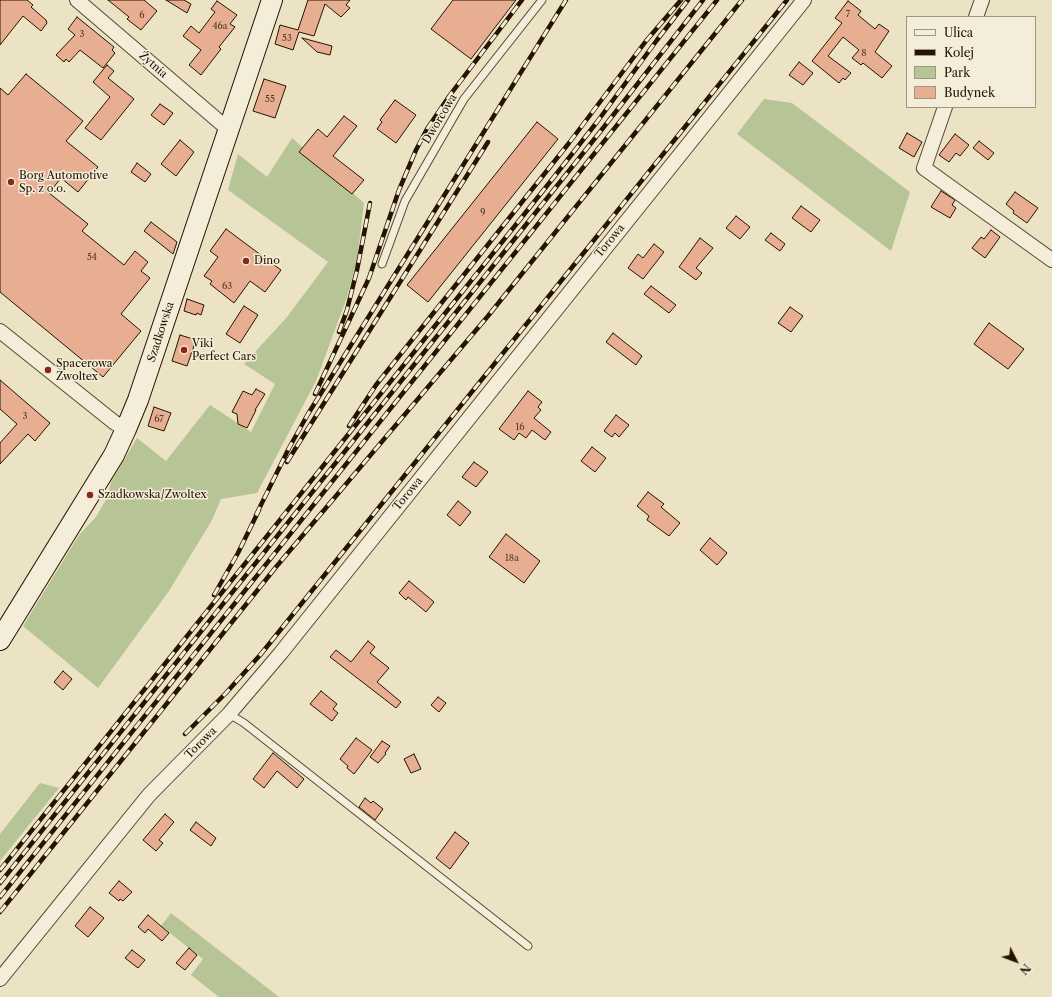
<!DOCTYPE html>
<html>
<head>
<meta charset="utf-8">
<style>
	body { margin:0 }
	#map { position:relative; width:1052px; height:997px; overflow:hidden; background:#ece3c5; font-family:"Libre Caslon Text",serif }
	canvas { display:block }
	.legend { position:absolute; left:906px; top:16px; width:130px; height:92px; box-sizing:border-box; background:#f3edd9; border:1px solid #a19682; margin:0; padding:5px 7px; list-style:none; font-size:12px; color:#261300 }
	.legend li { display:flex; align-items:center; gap:8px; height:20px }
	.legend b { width:20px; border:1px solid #a19682 }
	.north { position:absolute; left:996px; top:941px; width:40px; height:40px; -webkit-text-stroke:3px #f3edd9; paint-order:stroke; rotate:132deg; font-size:11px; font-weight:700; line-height:16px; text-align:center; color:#261300 }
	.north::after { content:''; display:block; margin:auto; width:14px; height:18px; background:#261300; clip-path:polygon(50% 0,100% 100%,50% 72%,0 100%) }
</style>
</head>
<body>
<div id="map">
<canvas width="1052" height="997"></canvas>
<ul class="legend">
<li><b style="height:5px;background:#f3edd9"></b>Ulica</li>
<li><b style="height:5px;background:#261300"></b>Kolej</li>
<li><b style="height:11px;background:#b6c496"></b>Park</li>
<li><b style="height:11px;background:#e7ae92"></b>Budynek</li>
</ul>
<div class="north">N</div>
</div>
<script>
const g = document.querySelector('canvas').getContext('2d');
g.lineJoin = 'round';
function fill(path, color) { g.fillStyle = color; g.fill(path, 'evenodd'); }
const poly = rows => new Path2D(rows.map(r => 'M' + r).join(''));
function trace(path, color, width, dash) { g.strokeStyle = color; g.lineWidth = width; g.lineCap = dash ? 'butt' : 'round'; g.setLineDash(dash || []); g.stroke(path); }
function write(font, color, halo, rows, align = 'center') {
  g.font = font + ' "Libre Caslon Text",serif'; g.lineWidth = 3; g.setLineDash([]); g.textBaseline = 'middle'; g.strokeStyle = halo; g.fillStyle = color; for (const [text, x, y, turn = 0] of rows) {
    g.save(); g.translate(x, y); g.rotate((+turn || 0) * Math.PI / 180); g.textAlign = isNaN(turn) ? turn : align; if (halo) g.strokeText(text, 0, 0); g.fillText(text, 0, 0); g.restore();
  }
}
const green = poly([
	[764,99,792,103,910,192,891,251,737,134],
	[292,138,364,203,357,261,346,300,316,381,257,493,221,499,212,520,169,591,98,688,23,626,79,535,96,517,107,498,111,482,137,438,166,461,210,405,251,432,275,384,244,364,287,317,328,262,228,190,238,154,267,177],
	[40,783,59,788,0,861,0,834],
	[171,913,279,997,219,997,191,975,203,959,161,926]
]);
const building = poly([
	[0,0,27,0,33,5,31,7,46,20,47,23,41,31,23,16,0,45,0,0],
	[108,0,144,0,157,11,141,30,127,19,129,17,108,0],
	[166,0,184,0,191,4,187,13,166,0],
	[308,0,350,0,346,5,350,8,341,17,325,4,314,36,299,32,293,50,275,44,280,25,298,30,308,0],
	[453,0,516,0,471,59,431,29,453,0],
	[217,1,237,15,230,24,235,27,219,47,221,49,201,75,189,65,201,50,183,36,191,26,199,33,215,12,211,9,217,1],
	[848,1,861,11,858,15,875,29,879,24,889,31,875,52,892,66,882,78,863,63,861,65,852,58,859,50,843,37,828,56,851,73,845,80,843,78,839,83,812,61,842,23,835,18,848,1],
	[77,17,114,47,112,50,115,53,103,68,80,50,69,62,66,59,64,62,56,55,74,36,75,35,68,29,77,17],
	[302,38,332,46,330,55,317,52,302,38],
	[799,62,813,73,803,85,789,75,799,62],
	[107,65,114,71,108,78,134,99,101,140,85,128,110,97,93,82,107,65],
	[26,74,83,121,66,141,98,167,78,192,61,178,49,193,88,224,82,231,124,265,135,251,148,262,141,271,150,278,121,314,141,331,103,377,0,292,0,88,8,95,26,74],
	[264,79,286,86,275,118,253,111,264,79],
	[395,100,416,115,396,143,377,129,382,122,380,120,395,100],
	[160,104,173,113,164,125,151,115,160,104],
	[344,116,357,126,333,156,364,180,352,194,299,152,318,129,327,137,344,116],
	[537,122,558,139,428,302,407,285,537,122],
	[907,133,922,142,914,157,899,148,907,133],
	[955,134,969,145,960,156,956,153,949,162,939,155,955,134],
	[180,140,194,152,176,176,161,164,180,140],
	[979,141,994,153,988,160,973,148,979,141],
	[137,163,151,174,145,182,131,172,137,163],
	[941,191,955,200,952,205,956,208,950,218,931,207,941,191],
	[1015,192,1038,208,1027,223,1013,213,1014,211,1006,204,1015,192],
	[801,206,820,220,811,232,792,218,801,206],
	[736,216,750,227,740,239,726,228,736,216],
	[151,222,177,242,173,254,144,231,151,222],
	[226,229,281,270,265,292,250,281,234,303,210,284,212,281,204,276,218,257,210,251,226,229],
	[991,230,1000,237,985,258,972,248,981,237,984,239,991,230],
	[771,233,785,244,780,251,765,240,771,233],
	[700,238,713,248,696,268,702,273,696,280,679,267,700,238],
	[654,244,664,252,643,279,628,268,638,254,643,258,654,244],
	[651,286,676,305,669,313,644,294,651,286],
	[187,299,204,305,201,315,197,313,196,315,184,311,187,299],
	[244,306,258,315,240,343,226,334,244,306],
	[790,307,803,316,791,332,778,323,790,307],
	[989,323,1024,349,1008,369,974,344,989,323],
	[613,333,642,356,636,365,606,342,613,333],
	[180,335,196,340,187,366,172,361,180,335],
	[0,380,50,423,35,441,28,434,0,464,0,443,17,424,0,409,0,380],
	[256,389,265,394,255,410,256,410,247,428,238,424,237,414,232,412,243,391,252,395,256,389],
	[528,391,542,402,538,407,541,410,534,418,551,432,545,440,532,430,526,438,519,433,514,440,499,429,528,391],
	[154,407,171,413,164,431,148,426,154,407],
	[616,415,629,425,619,437,615,433,612,437,604,431,616,415],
	[592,447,606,458,595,472,581,461,592,447],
	[474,462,488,472,476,487,462,477,474,462],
	[648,492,664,504,661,507,680,523,669,536,647,520,649,516,637,506,648,492],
	[458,501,471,512,460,526,447,515,458,501],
	[506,534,540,561,524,583,489,557,506,534],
	[710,538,727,553,717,565,700,550,710,538],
	[409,581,434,602,426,612,408,597,406,600,399,593,409,581],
	[368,641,375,647,370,653,389,668,377,682,401,702,396,708,330,657,336,650,351,662,368,641],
	[63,671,72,679,63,690,54,682,63,671],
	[321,691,337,704,333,709,338,713,332,721,310,704,321,691],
	[438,697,446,703,439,712,431,705,438,697],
	[356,738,372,750,354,774,347,768,348,766,340,759,356,738],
	[382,741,390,746,385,753,386,754,378,763,370,757,382,741],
	[273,753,304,779,297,788,277,771,264,788,253,779,273,753],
	[414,754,421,769,411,773,404,759,414,754],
	[365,798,371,803,373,801,383,809,375,820,359,807,365,798],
	[165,814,174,822,159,840,163,843,156,851,143,840,165,814],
	[196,822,216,838,211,846,190,830,196,822],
	[455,832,469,843,450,869,436,858,455,832],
	[119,881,132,892,123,901,120,899,119,901,109,893,119,881],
	[90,907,104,918,88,937,75,926,90,907],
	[148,915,169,933,162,941,148,929,145,933,138,927,148,915],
	[189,948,197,955,185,970,176,963,189,948],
	[132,950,145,960,138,968,125,958,132,950]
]);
const lane = poly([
	[382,264,405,201,464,99,542,0],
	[229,714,244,723,528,946]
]);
const street = poly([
	[77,0,229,130],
	[976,17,982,0],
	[945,107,924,168,1052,260],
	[0,331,115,423,126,429],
	[0,979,149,795,229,714,280,654,804,0]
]);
const secondary = poly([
	[0,640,114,455,126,429,138,400,272,0]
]);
const rail = poly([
	[339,332,347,310,357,270,370,203],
	[315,394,369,278,399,190,416,150,427,129,450,95,522,0],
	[349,426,376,385,569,143,646,41,681,0],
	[287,462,488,142],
	[256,515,289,448,308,414,566,0],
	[214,595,238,553,259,510],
	[185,734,226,693,261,654,787,0],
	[0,870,554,177,597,122,657,40,688,0],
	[0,883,596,137,703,0],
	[0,897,717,0],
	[0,912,276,567,488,316,742,0]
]);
const markers = [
	[11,182,4,"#8f2418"],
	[246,261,4,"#8f2418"],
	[184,350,4,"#8f2418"],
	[48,370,4,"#8f2418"],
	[90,495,4,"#8f2418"]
];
const numberNames = [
	["7",848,14],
	["6",142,15],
	["46a",220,26],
	["3",82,34],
	["53",287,38],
	["8",864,53],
	["55",270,99],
	["9",483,212],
	["54",92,257],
	["63",227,286],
	["3",25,416],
	["67",159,419],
	["16",520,427],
	["18a",512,558]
];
const streetNames = [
	["Żytnia",153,65,41],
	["Dworcowa",440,119,-59],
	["Torowa",610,241,-51],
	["Szadkowska",161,332,-72],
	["Torowa",408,494,-51],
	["Torowa",201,743,-45]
];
const poiNames = [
	["Borg Automotive",19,176],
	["Sp. z o.o.",19,189],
	["Dino",254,261],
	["Viki",192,344],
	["Perfect Cars",192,357],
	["Spacerowa",56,364],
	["Zwoltex",56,377],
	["Szadkowska/Zwoltex",98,495]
];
fill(green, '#b6c496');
fill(building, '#e7ae92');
trace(building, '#261300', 1);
trace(lane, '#584731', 9);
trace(street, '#584731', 16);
trace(secondary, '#261300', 22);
trace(lane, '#f3edd9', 7);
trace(street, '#f3edd9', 14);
trace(secondary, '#f3edd9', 20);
trace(rail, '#261300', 4.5);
trace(rail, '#f3edd9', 3, [9]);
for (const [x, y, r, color] of markers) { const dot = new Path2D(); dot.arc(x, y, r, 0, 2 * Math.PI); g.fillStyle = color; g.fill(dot); trace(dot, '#f3edd9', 1.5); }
write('9px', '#563a24', null, numberNames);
write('11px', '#261300', '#f3edd9', streetNames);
write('11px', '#261300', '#f3edd9', poiNames, 'left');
</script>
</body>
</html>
